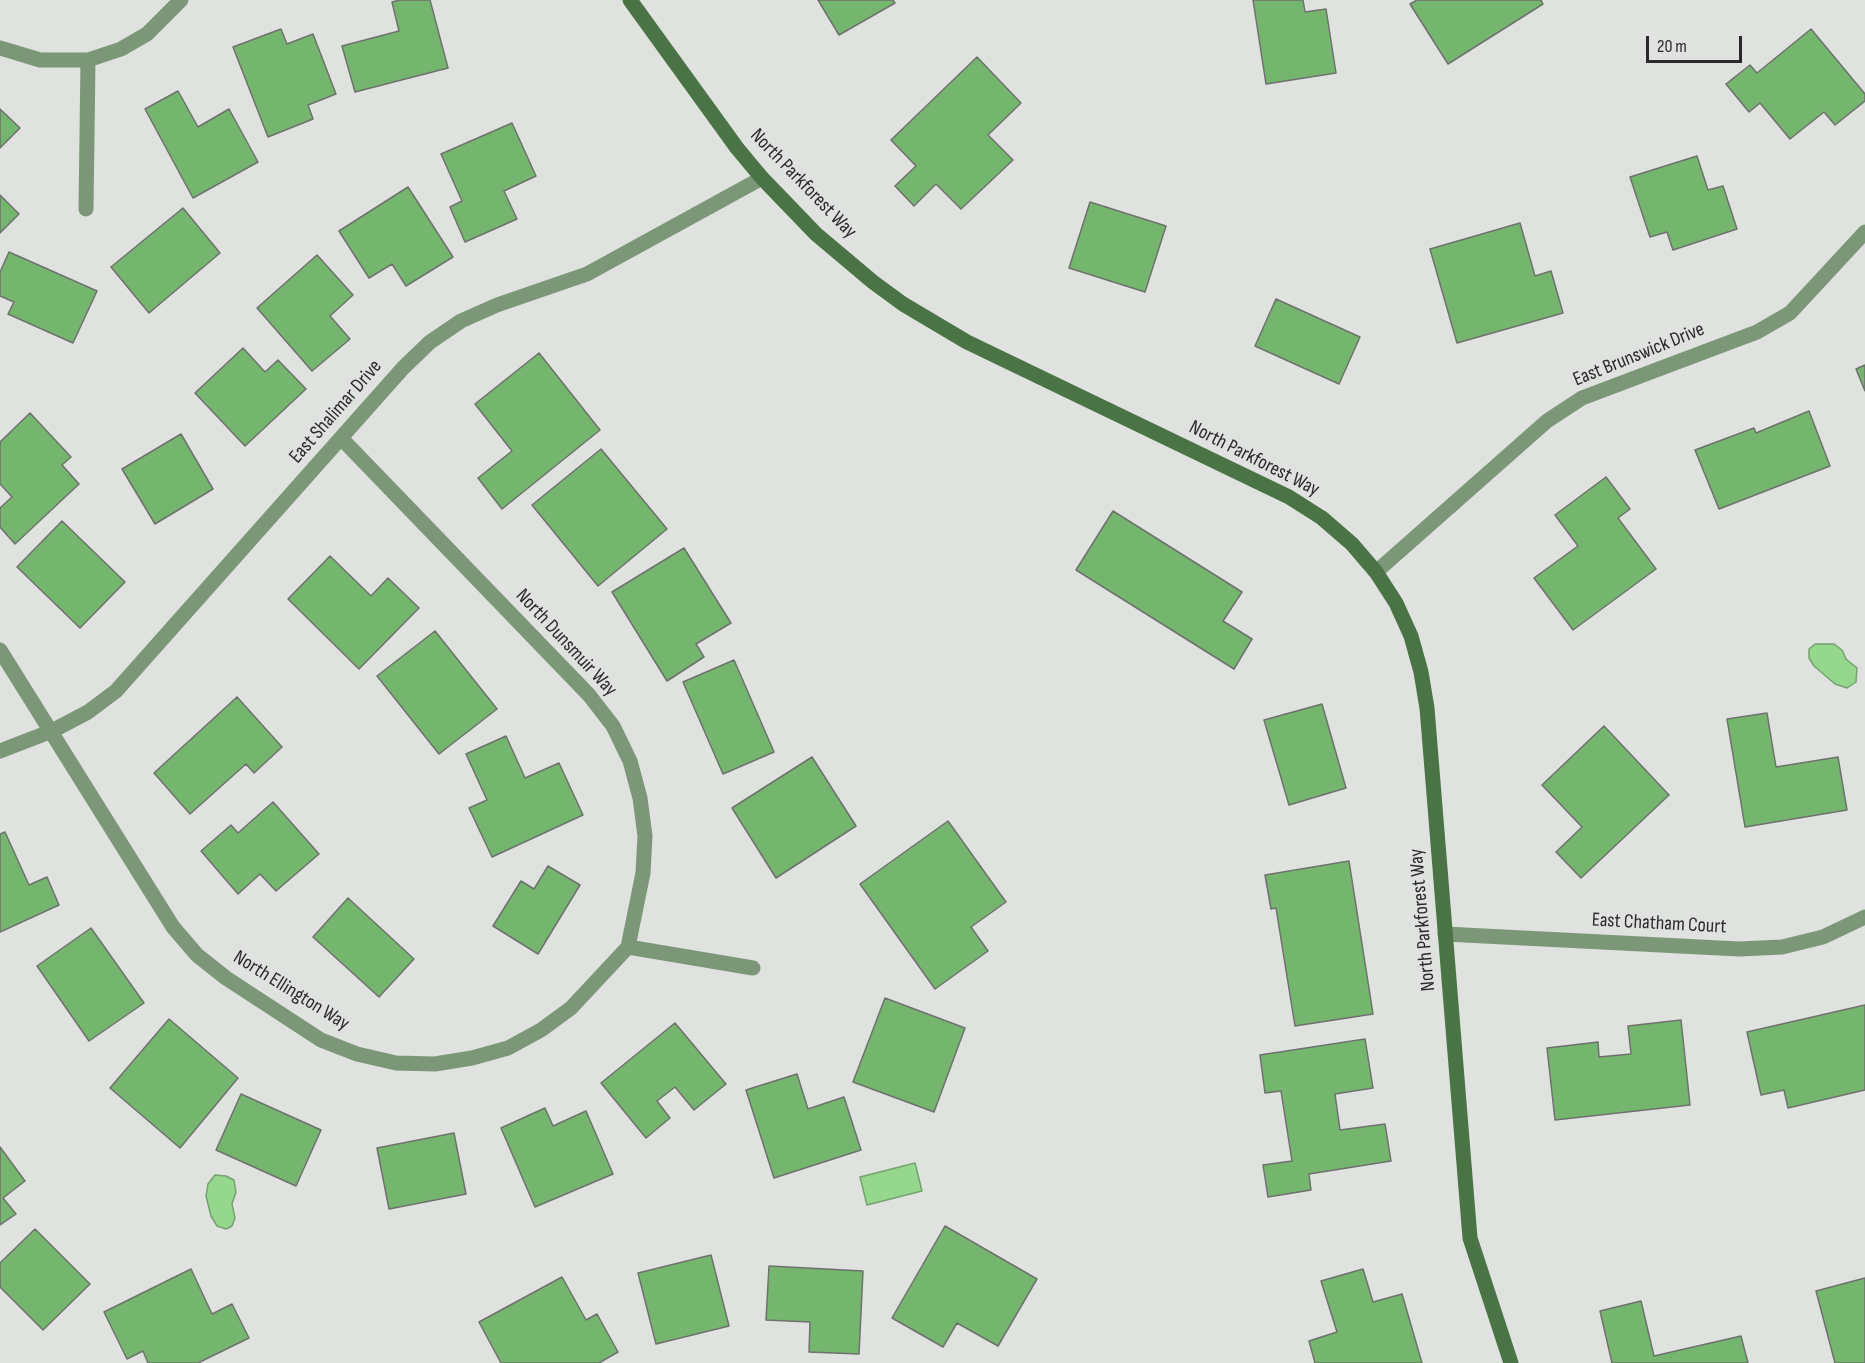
<!DOCTYPE html>
<html>
<head>
<meta charset="utf-8">
<style>
	body { margin:0 }
	#map { position:relative; width:1865px; height:1363px; overflow:hidden; background:#dfe2df; font-family:"Sofia Sans Condensed",sans-serif }
	canvas { display:block }
	.scale { position:absolute; left:1646px; top:36px; width:96px; height:27px; box-sizing:border-box; border:3px solid #292a29; border-top:0; padding-left:8px; font-size:18px; line-height:21px; white-space:nowrap; color:#292a29; -webkit-text-stroke:4px #dfe2df; paint-order:stroke }
</style>
</head>
<body>
<div id="map">
<canvas width="1865" height="1363"></canvas>
<div class="scale">20 m</div>
</div>
<script>
const g = document.querySelector('canvas').getContext('2d');
g.lineJoin = 'round';
function fill(path, color) { g.fillStyle = color; g.fill(path, 'evenodd'); }
const poly = rows => new Path2D(rows.map(r => 'M' + r).join(''));
function trace(path, color, width, dash) { g.strokeStyle = color; g.lineWidth = width; g.lineCap = dash ? 'butt' : 'round'; g.setLineDash(dash || []); g.stroke(path); }
function write(font, color, halo, rows, align = 'center') {
  g.font = font + ' "Sofia Sans Condensed",sans-serif'; g.lineWidth = 6; g.setLineDash([]); g.textBaseline = 'middle'; g.strokeStyle = halo; g.fillStyle = color; for (const [text, x, y, turn = 0] of rows) {
    g.save(); g.translate(x, y); g.rotate((+turn || 0) * Math.PI / 180); g.textAlign = isNaN(turn) ? turn : align; if (halo) g.strokeText(text, 0, 0); g.fillText(text, 0, 0); g.restore();
  }
}
const water = poly([
	[1815,644,1834,644,1842,650,1846,659,1857,668,1856,682,1847,688,1835,684,1814,666,1809,658,1809,649,1815,644],
	[915,1163,922,1191,867,1205,860,1177,915,1163],
	[215,1175,226,1176,234,1180,236,1192,232,1204,235,1218,232,1226,226,1229,217,1226,211,1216,206,1196,208,1184,215,1175]
]);
const building = poly([
	[400,0,430,0,448,68,355,92,342,46,399,31,392,2,400,0],
	[818,0,893,0,895,3,839,35,818,0],
	[1253,0,1303,0,1305,12,1326,9,1336,73,1266,84,1253,0],
	[1417,0,1541,0,1543,4,1448,64,1410,4,1417,0],
	[281,29,287,44,313,34,336,94,308,105,313,119,268,137,233,47,281,29],
	[1811,29,1865,94,1865,101,1835,125,1824,112,1790,139,1760,103,1749,112,1726,84,1750,65,1757,73,1811,29],
	[977,57,1021,103,988,135,1013,160,961,209,936,184,914,206,895,186,916,166,891,140,977,57],
	[178,91,198,127,229,109,258,162,193,198,145,109,178,91],
	[0,109,20,128,0,148,0,109],
	[512,123,536,176,504,191,517,219,465,242,450,207,462,201,441,154,512,123],
	[1697,156,1708,190,1723,186,1737,229,1673,250,1667,232,1650,237,1630,177,1697,156],
	[408,187,453,257,406,286,392,264,369,278,339,231,408,187],
	[0,195,19,214,0,233,0,195],
	[1090,202,1166,226,1145,292,1069,268,1090,202],
	[183,208,220,253,149,313,111,267,183,208],
	[1520,223,1535,276,1551,271,1563,313,1457,343,1430,249,1520,223],
	[9,252,97,291,73,343,8,314,14,302,0,296,0,272,9,252],
	[317,255,353,295,330,316,350,339,312,371,257,308,317,255],
	[1276,299,1360,337,1339,384,1255,346,1276,299],
	[243,348,265,372,278,360,306,389,245,446,195,393,243,348],
	[539,353,600,430,502,509,478,478,512,451,475,404,539,353],
	[1865,365,1865,391,1856,369,1865,365],
	[1809,411,1830,466,1719,509,1695,450,1754,428,1756,433,1809,411],
	[30,413,71,457,62,465,79,484,15,544,0,527,0,508,12,497,0,484,0,442,30,413],
	[181,434,213,489,155,524,122,469,181,434],
	[601,449,667,529,598,586,532,505,601,449],
	[1606,477,1630,509,1618,518,1656,569,1573,630,1534,578,1578,546,1555,515,1606,477],
	[1113,511,1242,592,1223,621,1252,639,1234,669,1076,570,1113,511],
	[62,521,125,582,80,628,17,567,62,521],
	[684,548,731,623,696,644,704,657,667,681,612,592,684,548],
	[330,556,371,596,388,578,419,608,359,669,288,599,330,556],
	[435,631,497,709,439,754,377,676,435,631],
	[734,660,774,752,723,774,683,682,734,660],
	[237,697,282,747,254,773,246,764,190,814,154,773,237,697],
	[1322,704,1346,788,1289,805,1264,720,1322,704],
	[1767,713,1776,767,1838,757,1847,810,1745,827,1727,719,1767,713],
	[1604,726,1669,795,1581,878,1556,852,1582,827,1542,785,1604,726],
	[506,736,525,778,559,763,583,815,492,857,469,808,487,800,466,754,506,736],
	[812,757,856,826,776,878,732,808,812,757],
	[273,802,319,854,276,891,260,874,238,894,201,851,231,825,238,833,273,802],
	[948,821,1006,902,971,927,988,951,935,989,860,884,948,821],
	[5,832,29,885,47,877,59,905,0,932,0,834,5,832],
	[1349,861,1373,1014,1295,1026,1276,908,1271,909,1265,875,1349,861],
	[548,866,580,885,538,954,493,926,521,881,534,889,548,866],
	[348,898,414,959,379,997,313,937,348,898],
	[91,928,144,1003,89,1041,37,966,91,928],
	[885,998,965,1028,934,1112,853,1082,885,998],
	[1865,1005,1865,1090,1788,1108,1784,1090,1761,1095,1747,1032,1865,1005],
	[169,1019,238,1078,180,1148,110,1088,169,1019],
	[1681,1020,1690,1105,1555,1120,1547,1048,1598,1042,1599,1057,1631,1054,1628,1026,1681,1020],
	[675,1023,726,1084,694,1110,675,1087,657,1101,670,1118,646,1138,601,1083,675,1023],
	[1365,1039,1373,1088,1335,1094,1340,1130,1385,1124,1391,1161,1309,1174,1311,1190,1268,1197,1263,1165,1292,1161,1281,1091,1265,1093,1260,1055,1365,1039],
	[797,1074,808,1109,844,1097,861,1150,774,1178,746,1090,797,1074],
	[241,1094,321,1130,296,1186,216,1150,241,1094],
	[545,1108,553,1126,586,1111,613,1174,535,1207,501,1128,545,1108],
	[454,1133,466,1194,389,1209,377,1148,454,1133],
	[0,1147,25,1181,3,1198,16,1214,0,1225,0,1147],
	[945,1226,1037,1279,998,1346,957,1323,943,1347,892,1318,945,1226],
	[35,1229,90,1284,43,1330,0,1287,0,1263,35,1229],
	[711,1255,729,1326,656,1344,638,1273,711,1255],
	[769,1266,863,1271,859,1354,809,1352,810,1322,766,1320,769,1266],
	[191,1269,212,1314,232,1304,249,1338,198,1363,148,1363,143,1351,127,1359,104,1312,191,1269],
	[1363,1269,1373,1302,1402,1294,1422,1363,1315,1363,1309,1341,1337,1332,1321,1281,1363,1269],
	[562,1277,586,1320,597,1314,618,1352,599,1363,501,1363,479,1322,562,1277],
	[1865,1278,1865,1363,1835,1363,1816,1291,1865,1278],
	[1641,1301,1654,1356,1741,1336,1748,1363,1612,1363,1600,1311,1641,1301]
]);
const street = poly([
	[0,48,40,60,88,60,121,49,147,34,181,0],
	[86,209,88,60],
	[341,438,589,695,613,726,630,761,640,798,645,836,643,873,628,947],
	[1376,572,1547,421,1582,398,1757,332,1790,313,1865,232],
	[0,650,173,927,197,955,226,978,321,1040,357,1054,396,1063,435,1064,472,1058,508,1048,541,1030,571,1008,628,947],
	[0,751,52,731,88,712,116,691,403,368,430,342,461,321,497,305,587,274,762,178],
	[1445,934,1739,949,1782,947,1823,937,1865,917],
	[628,947,753,968]
]);
const secondary = poly([
	[630,0,737,148,762,178,816,234,873,282,903,304,967,342,1289,497,1322,518,1352,544,1376,572,1396,603,1411,636,1421,672,1427,708,1470,1238,1511,1363]
]);
const streetNames = [
	["North Parkforest Way",803,184,46],
	["East Brunswick Drive",1639,355,-22],
	["East Shalimar Drive",336,412,-49],
	["North Parkforest Way",1254,459,27],
	["North Dunsmuir Way",566,643,47],
	["North Parkforest Way",1423,920,-95],
	["East Chatham Court",1659,924,3],
	["North Ellington Way",291,991,32]
];
fill(water, '#94d78d');
trace(water, '#74a36f', 1.5);
fill(building, '#75b66e');
trace(building, '#6f716e', 1.5);
trace(street, '#7c9778', 15);
trace(secondary, '#4a7346', 15);
write('20px', '#292a29', '#dfe2df', streetNames);
</script>
</body>
</html>
